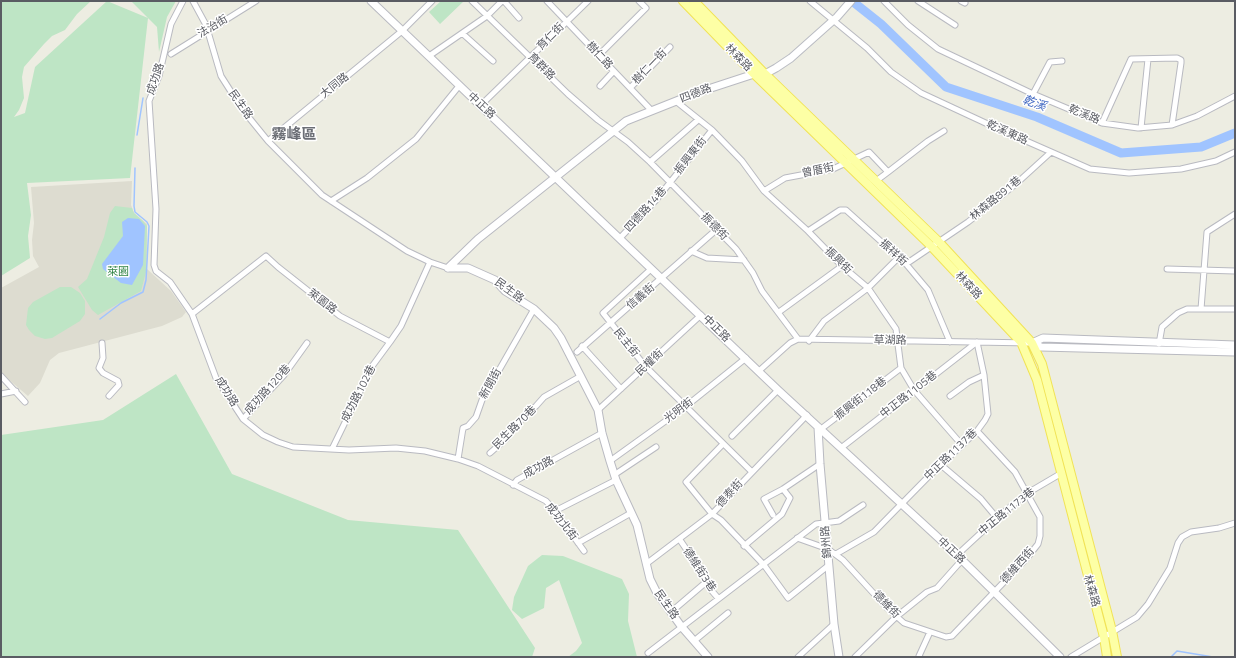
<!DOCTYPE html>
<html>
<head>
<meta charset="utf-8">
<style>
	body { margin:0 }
	#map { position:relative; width:1236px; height:658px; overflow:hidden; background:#edede2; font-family:"Titillium Web",sans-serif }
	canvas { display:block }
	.frame { position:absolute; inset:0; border:2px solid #5a5c63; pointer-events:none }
</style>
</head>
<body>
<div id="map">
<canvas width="1236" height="658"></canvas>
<div class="frame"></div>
</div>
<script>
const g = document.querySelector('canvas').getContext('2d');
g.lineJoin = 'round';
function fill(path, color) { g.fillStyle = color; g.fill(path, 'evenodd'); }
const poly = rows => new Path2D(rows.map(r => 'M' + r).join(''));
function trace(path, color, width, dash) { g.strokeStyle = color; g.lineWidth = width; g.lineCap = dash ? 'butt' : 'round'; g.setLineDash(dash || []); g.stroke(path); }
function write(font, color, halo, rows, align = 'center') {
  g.font = font + ' "Titillium Web","Noto Sans TC",sans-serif'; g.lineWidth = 3; g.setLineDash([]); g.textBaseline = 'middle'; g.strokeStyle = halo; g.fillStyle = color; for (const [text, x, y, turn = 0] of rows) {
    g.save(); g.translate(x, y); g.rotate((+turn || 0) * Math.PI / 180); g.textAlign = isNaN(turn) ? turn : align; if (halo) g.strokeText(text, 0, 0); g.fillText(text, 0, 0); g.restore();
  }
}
const education = poly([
	[132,181,131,205,134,213,147,224,147,269,171,291,186,312,182,317,162,326,59,353,50,360,40,383,28,396,1,373,1,288,39,267,33,256,32,240,34,223,31,187]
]);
const green = poly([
	[1,1,91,1,77,14,65,30,52,36,44,44,24,67,22,77,24,98,19,110,14,117,25,113,35,67,107,1,148,18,130,178,27,183,31,215,28,236,30,258,1,276],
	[131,1,176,1,167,17,159,52,157,27],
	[441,1,464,1,440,24,429,12],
	[115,206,132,208,134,213,143,221,147,226,146,272,141,291,98,315,92,310,78,287,87,279,104,237,110,213],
	[60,287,71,287,80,293,85,301,85,314,80,321,52,338,45,339,35,336,29,330,26,325,28,308,33,302],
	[176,374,232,474,348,520,458,530,535,648,532,657,1,657,1,435,103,420],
	[542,555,563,556,622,579,629,594,628,621,637,657,568,657,576,651,582,643,559,580,546,588,544,608,522,619,512,610,514,597,528,566]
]);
const water = poly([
	[128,218,139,219,145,226,143,265,132,285,121,283,103,269,102,264,123,236,122,222]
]);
const stream = poly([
	[137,135,143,98],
	[100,319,121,303,143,292,146,280,149,226,147,222,135,212,134,206,135,168],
	[1171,657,1177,651,1213,657]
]);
const river = poly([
	[852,1,881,24,946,87,1037,117,1121,153,1201,147,1235,133]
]);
const minor = poly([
	[183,1,171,24,159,76,149,101,156,209,154,265,156,271,170,282,192,314,216,378,243,419,263,435,278,442,293,447,349,450,396,448,425,451,458,459,478,466,546,501,555,511,584,551],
	[193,1,206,25,221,76,242,109,268,141,322,195,407,251,430,262,448,268],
	[472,1,568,94,598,120,628,142,650,162,736,249,753,273,762,291,798,339],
	[504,1,519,18],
	[547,1,652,111],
	[810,1,867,48,891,72,921,93,992,126,1090,169,1129,173,1181,169,1216,161,1235,152],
	[884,1,908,25,938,49,1033,94,1102,123,1138,128,1172,125,1197,116,1235,96],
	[918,1,955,25],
	[961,1,965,3],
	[463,34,493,61],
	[171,54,256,1],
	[599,55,646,8,639,1],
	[429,56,487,16,502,1],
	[600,86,614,71],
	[630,88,670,47],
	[1033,94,1050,62,1062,61],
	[677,102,712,130,742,161,764,191,808,231,842,266,868,288,896,329,901,368,914,390,962,445],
	[480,106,588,1],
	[1102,123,1131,59,1177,58,1181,60,1181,63,1172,125],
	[1141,128,1148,59],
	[268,141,402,31,432,1],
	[650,162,698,120],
	[876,181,888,172],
	[764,191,785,178,833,169,869,152,888,172,928,141,944,131],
	[331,201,367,178,416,139,459,86],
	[808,231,840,210,846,210,906,264,928,290,950,342],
	[620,238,656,200,712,130],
	[691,251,707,258,744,260],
	[906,264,968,222,1017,183,1051,152],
	[651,269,603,313,645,366,752,472],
	[1167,269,1235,271],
	[1201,309,1207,232,1235,214],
	[779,312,842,266],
	[192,314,266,256,278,267,340,316,390,342,401,326,430,262],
	[809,341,824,321,868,288,898,258],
	[102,343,103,358,99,368,103,373,118,381,119,385,109,396],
	[1159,344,1162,327,1178,313,1187,309,1235,309],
	[582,346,621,389],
	[577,352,716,230],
	[760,370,790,343,798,339,1032,343],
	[1,376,25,402],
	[1,394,16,391],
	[950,396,969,382,984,375],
	[598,410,701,315],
	[243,419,284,375,307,343],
	[821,429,901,368],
	[732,436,778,390],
	[723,444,686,482,712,514,721,520,764,565,788,598,829,565],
	[332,449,373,365,390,342],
	[490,453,507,438,508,432,536,406,544,397,581,376],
	[458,459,463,428,468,426,476,417,482,400,534,309],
	[610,461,685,407,746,358],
	[941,465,981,499,997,518],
	[614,475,656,447],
	[513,485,517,480,602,433],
	[555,511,616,480],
	[773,515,764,499,783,489,820,464],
	[797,538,828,549,843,560,887,608,904,623,946,637,952,636,1027,558,1038,544,1040,536,1040,517,1015,472,977,431],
	[680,540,708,581,705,583,718,598],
	[578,543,631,513],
	[744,546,782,514,790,498,783,489],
	[836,554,874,532,927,478,977,431,985,420,988,414,984,375,977,342,841,448],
	[957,555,997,518,1026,494,1060,474],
	[646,564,712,514,807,415],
	[671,612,705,583],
	[694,641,728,613],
	[648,653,816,524,839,521,863,505],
	[798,657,834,624],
	[855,657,896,617,927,592,937,588,962,560],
	[920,657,919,656,930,632],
	[1071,657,1137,617,1148,604,1170,568,1178,543,1182,537,1191,532,1219,528,1235,523]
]);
const tertiary = poly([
	[371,1,778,390,957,555,1060,657],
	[448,268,468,268,495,280,505,291,534,309,554,328,561,338,598,410,602,433,610,461,616,480,637,525,650,579,657,593,681,626,708,657],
	[448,268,478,239,626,121,699,92,754,74],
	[1032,343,1043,338,1235,345],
	[1032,343,1041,347,1235,352],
	[818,427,820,464,834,624,839,657]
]);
const secondary = poly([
	[761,74,765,74,776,68,791,58,837,17,851,1]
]);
const primary = poly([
	[683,1,754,74,931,246,1021,342,1037,380,1104,637,1107,657],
	[694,1,765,74,938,241,1032,343,1042,364,1112,631,1117,657]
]);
const streetNames = [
	["法治街",213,27,-31],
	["育仁街",551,37,-45],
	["樹仁路",599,56,47],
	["林森路",738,58,46],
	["育群路",541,67,45],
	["樹仁一街",650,67,-46],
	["成功路",156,79,-71],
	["大同路",335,86,-39],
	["四德路",696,94,-21],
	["民生路",240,105,55],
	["中正路",481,106,43],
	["乾溪路",1084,115,22],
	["乾溪東路",1007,133,24],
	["振興東街",691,156,-52],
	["曾厝街",818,171,-12],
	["林森路891巷",996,199,-39],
	["四德路14巷",646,210,-48],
	["振德街",714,227,46],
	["振祥街",893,253,42],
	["振興街",838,261,44],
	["林森路",968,286,47],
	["民生路",509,291,36],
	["信義街",641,297,-41],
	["萊園路",322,302,38],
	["中正路",716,329,44],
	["草湖路",890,341,1],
	["民主街",626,343,51],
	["民權街",650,363,-43],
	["新開街",491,384,-61],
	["成功路120巷",268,390,-48],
	["成功路",226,392,58],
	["成功路102巷",359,394,-63],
	["中正路1105巷",909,395,-38],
	["振興街118巷",861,399,-38],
	["光明街",679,411,-37],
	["民生路70巷",515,428,-45],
	["中正路1137巷",951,455,-44],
	["成功路",539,468,-29],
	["德泰街",730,494,-47],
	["中正路1173巷",1007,512,-39],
	["成功北街",561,522,52],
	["錦州路",827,542,-95],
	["中正路",951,551,43],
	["德維西街",1018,566,-48],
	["德維街3巷",699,570,57],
	["林森路",1091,591,74],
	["民生路",666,605,55],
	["德維街",886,605,46]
];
const parkNames = [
	["萊園",118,272]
];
const waterNames = [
	["乾溪",1034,104,19]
];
const districtNames = [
	["霧峰區",294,135]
];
fill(education, '#dddcd0');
fill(green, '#bee5c5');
fill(water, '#a0c4ff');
trace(stream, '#a0c4ff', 1.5);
trace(river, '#a0c4ff', 9);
trace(minor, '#b9bac1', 7);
trace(tertiary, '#b9bac1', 9);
trace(secondary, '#babcc3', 9);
trace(primary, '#f1e356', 10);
trace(minor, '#fff', 5);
trace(tertiary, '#fff', 7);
trace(secondary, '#fff', 7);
trace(primary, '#fdffa5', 8);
write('11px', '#5a5c63', '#fff', streetNames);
write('11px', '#358648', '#fff', parkNames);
write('italic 12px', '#4269c2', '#fff', waterNames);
write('bold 15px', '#6b6e75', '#fff', districtNames);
</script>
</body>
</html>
